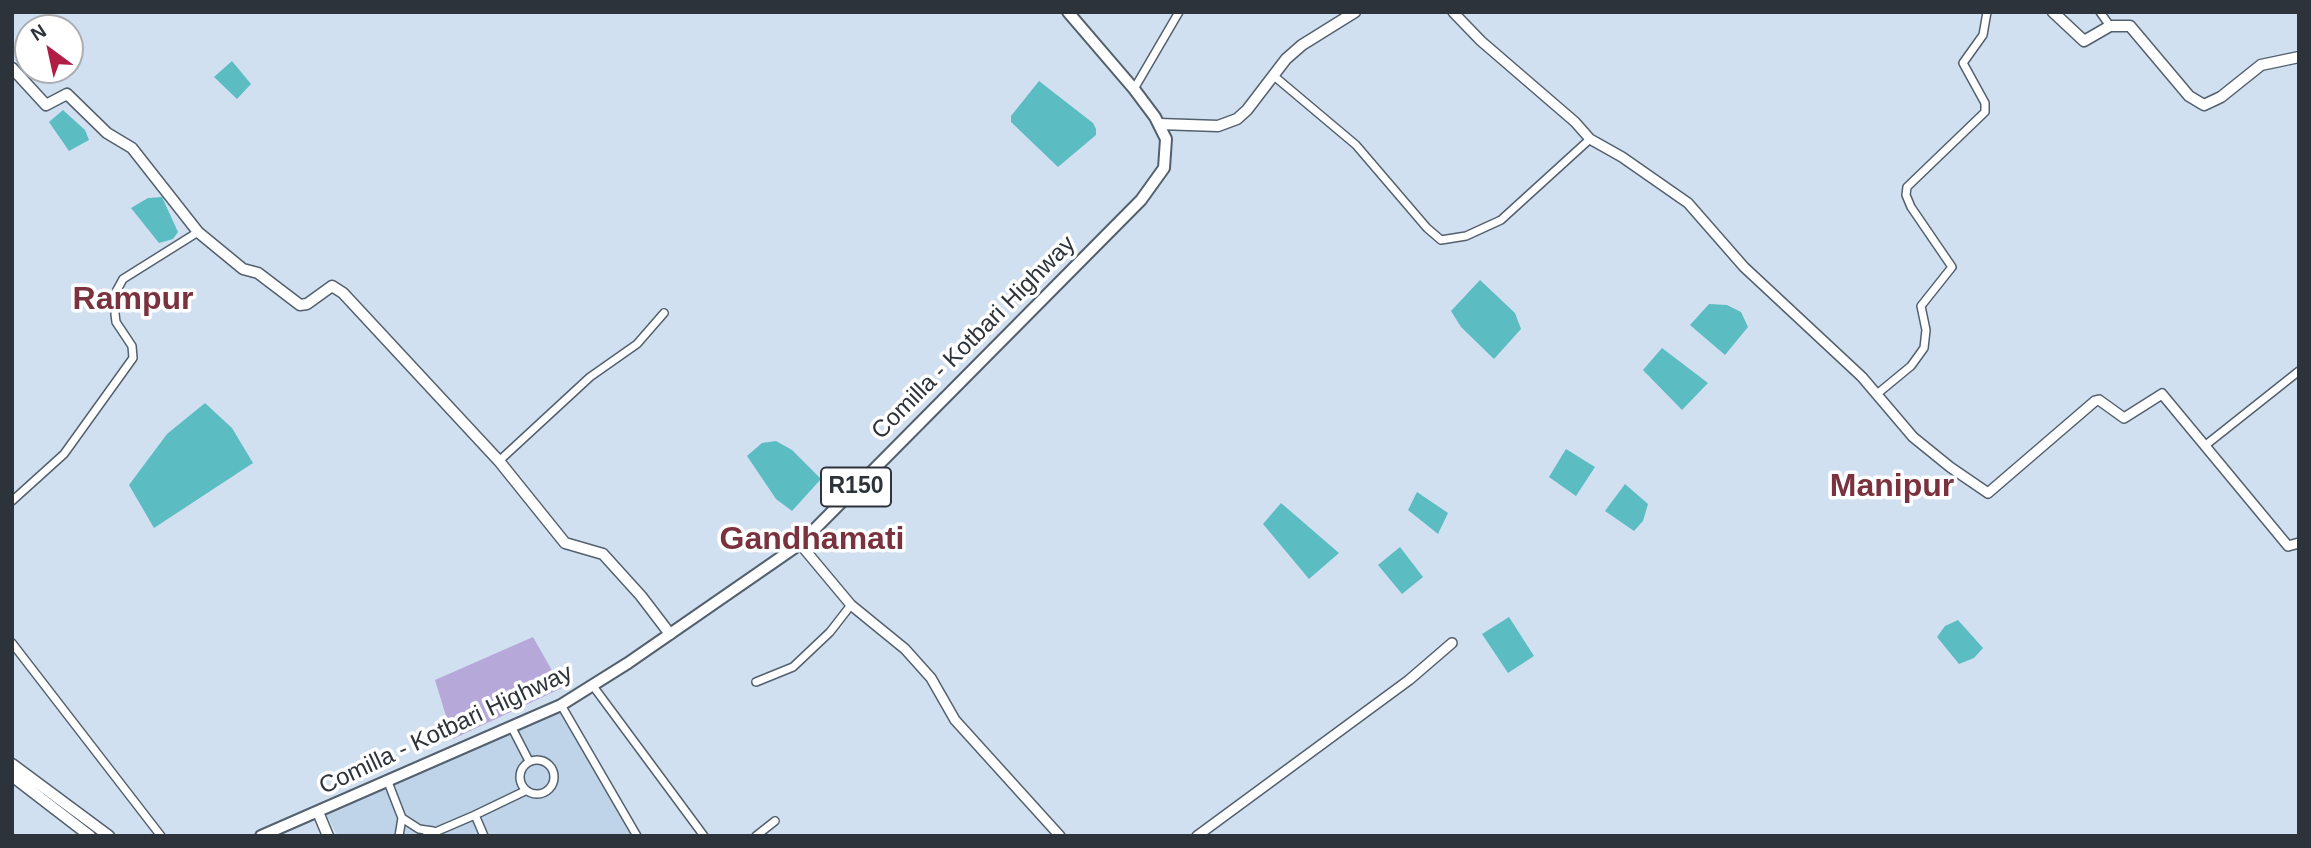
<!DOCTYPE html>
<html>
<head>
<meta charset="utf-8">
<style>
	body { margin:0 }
	#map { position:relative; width:2311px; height:848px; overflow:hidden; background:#d1e0f1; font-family:Arial,sans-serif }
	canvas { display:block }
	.frame { position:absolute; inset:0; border:14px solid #2d333a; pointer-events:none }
	.north { position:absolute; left:14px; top:14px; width:70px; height:70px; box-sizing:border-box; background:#fff; border:2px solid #abadb0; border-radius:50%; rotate:327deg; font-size:19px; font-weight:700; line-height:28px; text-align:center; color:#2d333a }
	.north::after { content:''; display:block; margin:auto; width:24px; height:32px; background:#b01e46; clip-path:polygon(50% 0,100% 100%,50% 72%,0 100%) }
</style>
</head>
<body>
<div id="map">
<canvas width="2311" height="848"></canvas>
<div class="frame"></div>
<div class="north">N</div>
</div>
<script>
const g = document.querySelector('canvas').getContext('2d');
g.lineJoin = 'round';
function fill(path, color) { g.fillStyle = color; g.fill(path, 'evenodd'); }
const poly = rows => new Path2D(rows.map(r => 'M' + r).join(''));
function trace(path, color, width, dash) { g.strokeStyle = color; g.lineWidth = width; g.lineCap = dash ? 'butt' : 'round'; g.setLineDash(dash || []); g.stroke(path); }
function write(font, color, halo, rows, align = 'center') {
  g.font = font + ' Arial,sans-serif'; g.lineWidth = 7; g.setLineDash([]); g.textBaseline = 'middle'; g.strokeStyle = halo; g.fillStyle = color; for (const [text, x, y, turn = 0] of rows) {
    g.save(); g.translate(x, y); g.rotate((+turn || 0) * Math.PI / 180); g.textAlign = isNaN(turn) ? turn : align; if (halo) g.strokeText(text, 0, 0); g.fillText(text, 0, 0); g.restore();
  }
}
const built = poly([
	[562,710,631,836,338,836,326,814]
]);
const green = poly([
	[533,637,562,688,453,739,435,680]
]);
const water = poly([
	[232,61,251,84,237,99,214,77],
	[1039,81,1093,123,1096,129,1096,135,1058,167,1011,122,1011,116],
	[63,110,85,130,89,140,69,151,49,122],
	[162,197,178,232,173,239,159,243,131,208,148,198],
	[1480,280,1515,313,1521,329,1494,359,1461,327,1451,311],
	[1709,304,1727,305,1741,312,1748,327,1725,355,1690,325],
	[1662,348,1708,383,1682,410,1643,370],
	[205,403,232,428,253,463,154,528,129,485,167,434],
	[776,441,792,450,821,479,792,511,776,499,747,456,762,443],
	[1566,449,1595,467,1576,496,1549,477],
	[1625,484,1648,504,1643,521,1634,531,1605,511],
	[1417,492,1448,513,1438,534,1408,510],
	[1281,503,1339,553,1309,579,1263,524],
	[1400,547,1423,577,1402,594,1378,565],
	[1509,617,1534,656,1508,673,1482,634],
	[1958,620,1983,648,1974,658,1959,664,1937,637,1945,626]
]);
const minor = poly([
	[2100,12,2110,26],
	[1274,76,1356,145,1427,228,1441,240,1466,236,1501,220,1590,139],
	[1134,89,1179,12],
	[1877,394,1911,366,1924,348,1926,330,1921,306,1952,267,1911,207,1906,195,1907,187,1985,112,1985,103,1963,63,1983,35,1987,12],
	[2207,444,2299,371],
	[499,461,590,377,637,344,664,313],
	[12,501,64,454,133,358,132,346,116,322,115,314,117,290,123,279,198,232],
	[12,643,161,836],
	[756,682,793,667,830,632,851,605],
	[593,686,704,836],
	[561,705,637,836],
	[512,728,529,761],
	'520 777a17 17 0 1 1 34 0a17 17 0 1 1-34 0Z',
	[388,782,402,818,399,836],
	[402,818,419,829,433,831],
	[426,836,475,815],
	[484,836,475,815,525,791],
	[756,836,775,821]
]);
const tertiary = poly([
	[1453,12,1481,41,1575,122,1590,139,1622,157,1688,203,1744,267,1862,377,1913,437,1950,467,1988,493,2095,401,2099,400,2124,418,2162,394,2288,546,2299,543],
	[800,544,851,605,905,649,931,678,955,720,1060,836],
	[1197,836,1409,680,1452,643]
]);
const secondary = poly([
	[2053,12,2084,41,2110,26,2130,26,2189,96,2204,105,2221,97,2261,65,2299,57],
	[12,68,46,105,67,94,107,133,132,148,198,232,243,269,258,273,300,305,307,304,332,286,343,293,499,461,565,543,603,554,641,596,670,634],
	[1159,124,1218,126,1237,119,1247,110,1286,59,1302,45,1355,12],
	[12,764,109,836],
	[12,776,90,836],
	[318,812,328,836]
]);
const primary = poly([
	[261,836,561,705,628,663,800,544,1141,200,1164,168,1166,139,1155,117,1134,89,1068,12]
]);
const shields = [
	[856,487,70]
];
const shieldNames = [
	["R150",856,487]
];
const streetNames = [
	["Comilla - Kotbari Highway",974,338,-45],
	["Comilla - Kotbari Highway",446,730,-25]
];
const districtNames = [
	["Rampur",133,300],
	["Manipur",1892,487],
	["Gandhamati",812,540]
];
fill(built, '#bfd3e9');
fill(green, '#b6a8d9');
fill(water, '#5bbcc1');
trace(minor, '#53606e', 10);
trace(tertiary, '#53606e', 12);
trace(secondary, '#53606e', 13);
trace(primary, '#53606e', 14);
trace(minor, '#fff', 7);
trace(tertiary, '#fff', 9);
trace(secondary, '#fff', 10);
trace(primary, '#fff', 10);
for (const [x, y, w] of shields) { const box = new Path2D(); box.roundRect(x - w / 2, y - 19.5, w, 39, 5); g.fillStyle = '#fff'; g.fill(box); trace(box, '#2d333a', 2); }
write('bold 23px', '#2d333a', null, shieldNames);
write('24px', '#2d333a', '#fff', streetNames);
write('bold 32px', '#7a323e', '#fff', districtNames);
</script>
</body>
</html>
